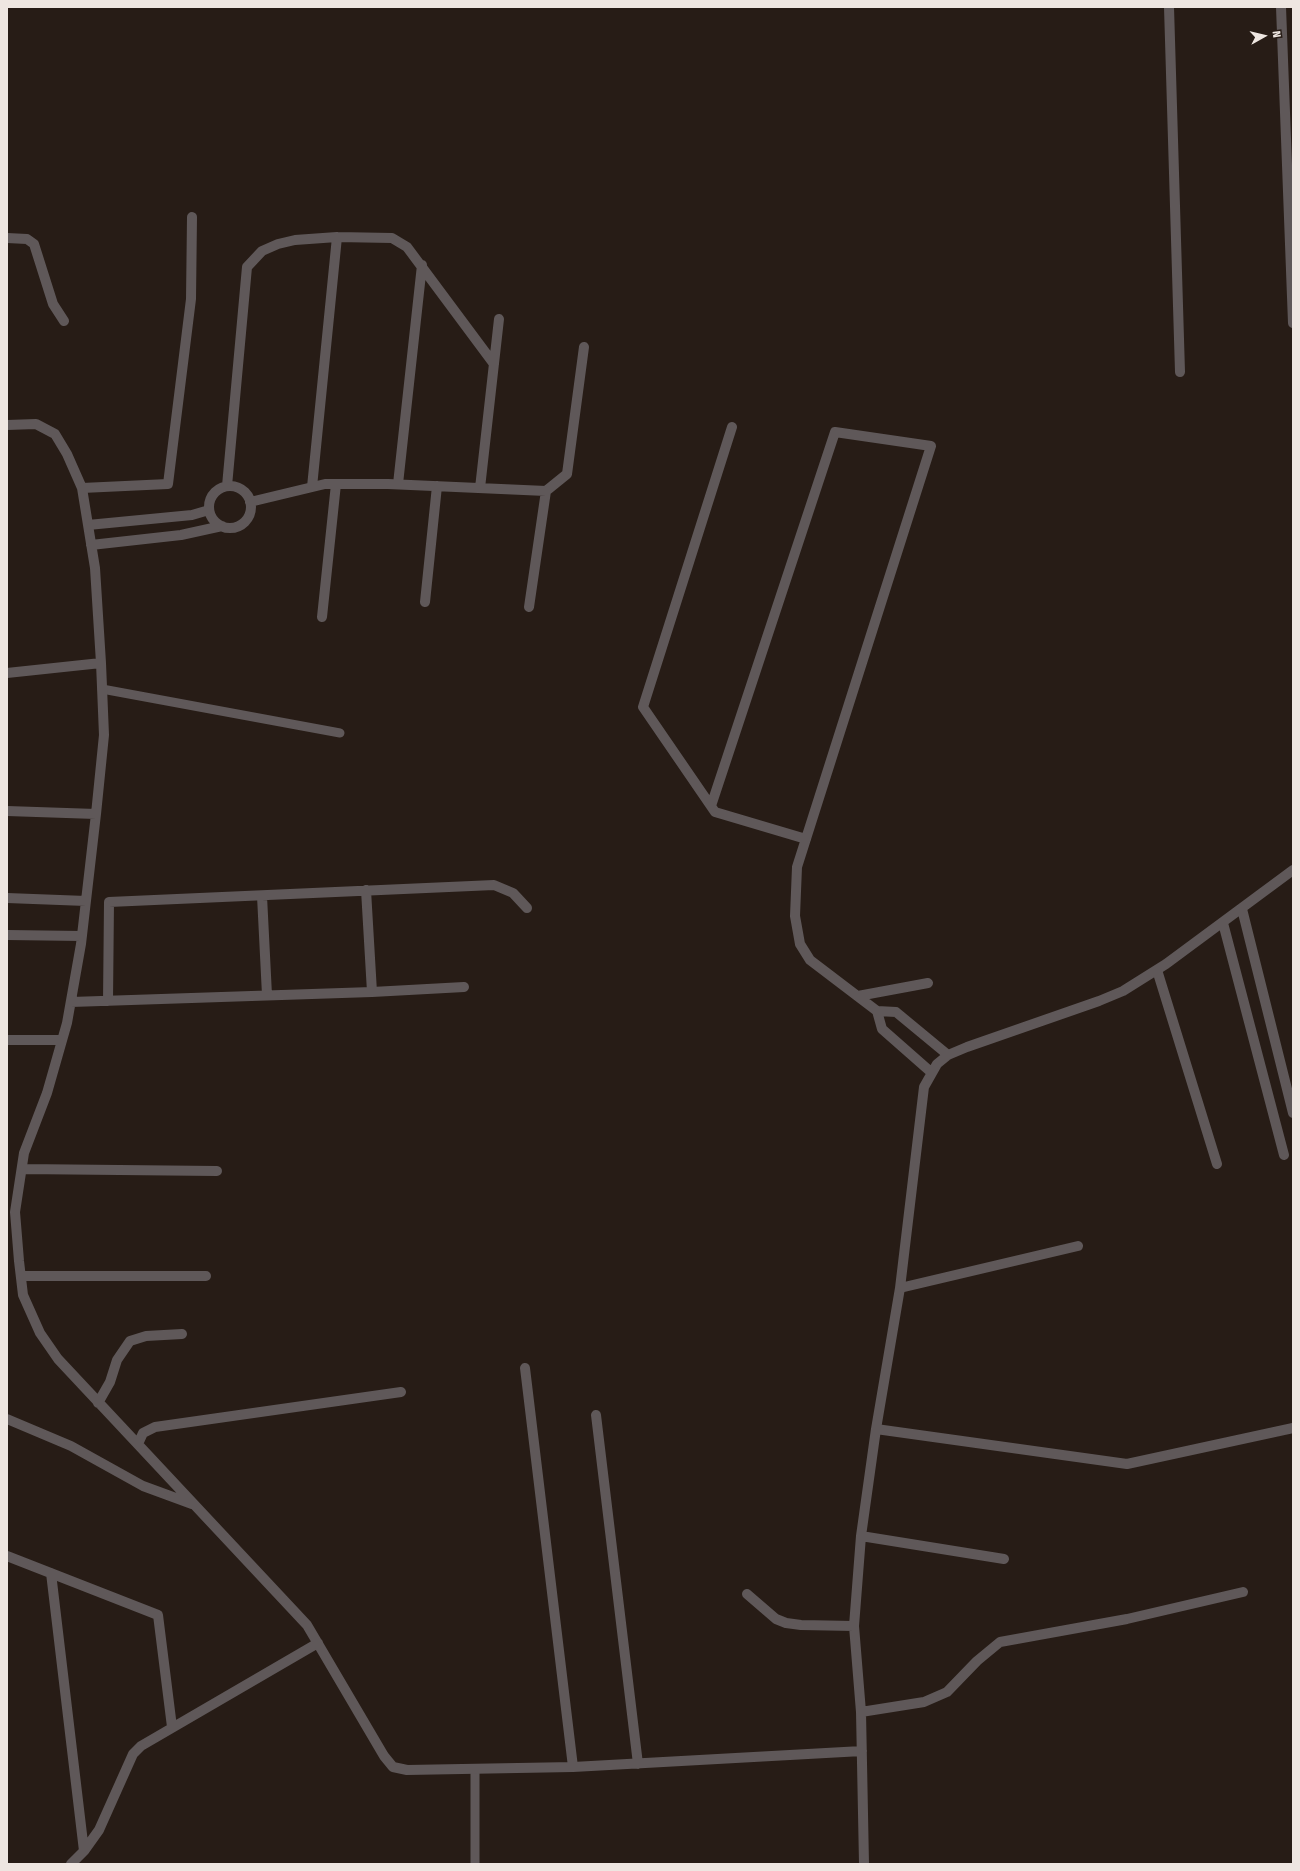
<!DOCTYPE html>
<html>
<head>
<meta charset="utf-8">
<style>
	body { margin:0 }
	#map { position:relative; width:1300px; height:1871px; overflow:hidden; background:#271c16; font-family:"Fira Sans Condensed",sans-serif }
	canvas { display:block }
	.frame { position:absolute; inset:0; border:8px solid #eee6e1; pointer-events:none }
	.north { position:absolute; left:1244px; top:16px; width:40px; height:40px; -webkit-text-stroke:3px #271c16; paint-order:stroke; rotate:82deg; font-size:11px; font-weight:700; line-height:16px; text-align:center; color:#eee6e1 }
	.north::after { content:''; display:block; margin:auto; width:14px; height:18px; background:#eee6e1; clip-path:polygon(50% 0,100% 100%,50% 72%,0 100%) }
</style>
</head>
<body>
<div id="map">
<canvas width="1300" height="1871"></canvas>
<div class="frame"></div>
<div class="north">N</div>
</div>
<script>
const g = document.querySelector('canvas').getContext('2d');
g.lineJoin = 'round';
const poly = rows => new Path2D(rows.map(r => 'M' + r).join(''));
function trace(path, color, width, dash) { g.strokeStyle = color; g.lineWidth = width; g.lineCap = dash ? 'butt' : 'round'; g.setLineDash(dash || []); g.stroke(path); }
const service = poly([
	[102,689,340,733],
	[475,1769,475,1864]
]);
const minor = poly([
	[1169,7,1180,372],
	[1281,7,1293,323],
	[7,238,27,239,34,244,53,304,64,321],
	[7,425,36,424,55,434,67,454,82,488,95,568,101,663,104,735,96,814],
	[732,427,643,707,715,812,806,839],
	[398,484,422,265],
	[227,486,247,267,262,251,278,244,295,240,337,237,392,238,407,247,494,364],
	'209 507a21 21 0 1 1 42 0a21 21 0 1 1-42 0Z',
	[312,487,337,237],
	[82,488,168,484,191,299,192,217],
	[480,488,499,319],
	[250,502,325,484,388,484,546,491,567,474,584,347],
	[88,525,192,515,209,510],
	[91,545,181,535,222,526],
	[425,602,437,486],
	[529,607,546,491],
	[322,617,336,484],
	[7,673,101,663],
	[711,806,835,432,931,446,797,867,795,916,800,944,810,960,877,1011],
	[7,811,96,814,81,944,67,1023,47,1093,24,1153,15,1212,19,1261,23,1295,40,1333,58,1359,307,1625,384,1756,393,1767,407,1770,573,1767,862,1751],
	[366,890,372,992],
	[262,896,267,995],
	[7,898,86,901],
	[1242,909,1293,1113],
	[1223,923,1284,1155],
	[7,935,82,936],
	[1157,970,1217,1164],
	[858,996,928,983],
	[108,1001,109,902,494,885,513,893,527,908],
	[71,1002,372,992,464,987],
	[7,1040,62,1040],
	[932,1073,882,1029,877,1011,896,1012,948,1055],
	[22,1169,217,1171],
	[21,1276,206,1276],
	[900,1288,1078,1246],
	[525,1368,573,1767],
	[98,1403,110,1382,117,1360,130,1341,146,1336,182,1334],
	[596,1415,638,1764],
	[7,1419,71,1446,143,1486,192,1504],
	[876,1429,1127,1464,1293,1428],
	[138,1444,143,1433,155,1427,401,1392],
	[861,1536,1004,1559],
	[7,1556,158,1615,172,1727],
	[51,1573,84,1851],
	[747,1594,776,1619,786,1623,801,1625,854,1626],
	[861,1712,924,1702,947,1692,977,1661,1000,1642,1127,1619,1243,1592],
	[71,1864,84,1851,99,1830,133,1754,141,1746,318,1643],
	[864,1864,861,1712,854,1626,861,1536,876,1429,900,1288,924,1087,937,1064,948,1055,967,1047,1099,1001,1123,991,1166,964,1293,870]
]);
trace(service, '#5f5859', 9);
trace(minor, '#5f5859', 10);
</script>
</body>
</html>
